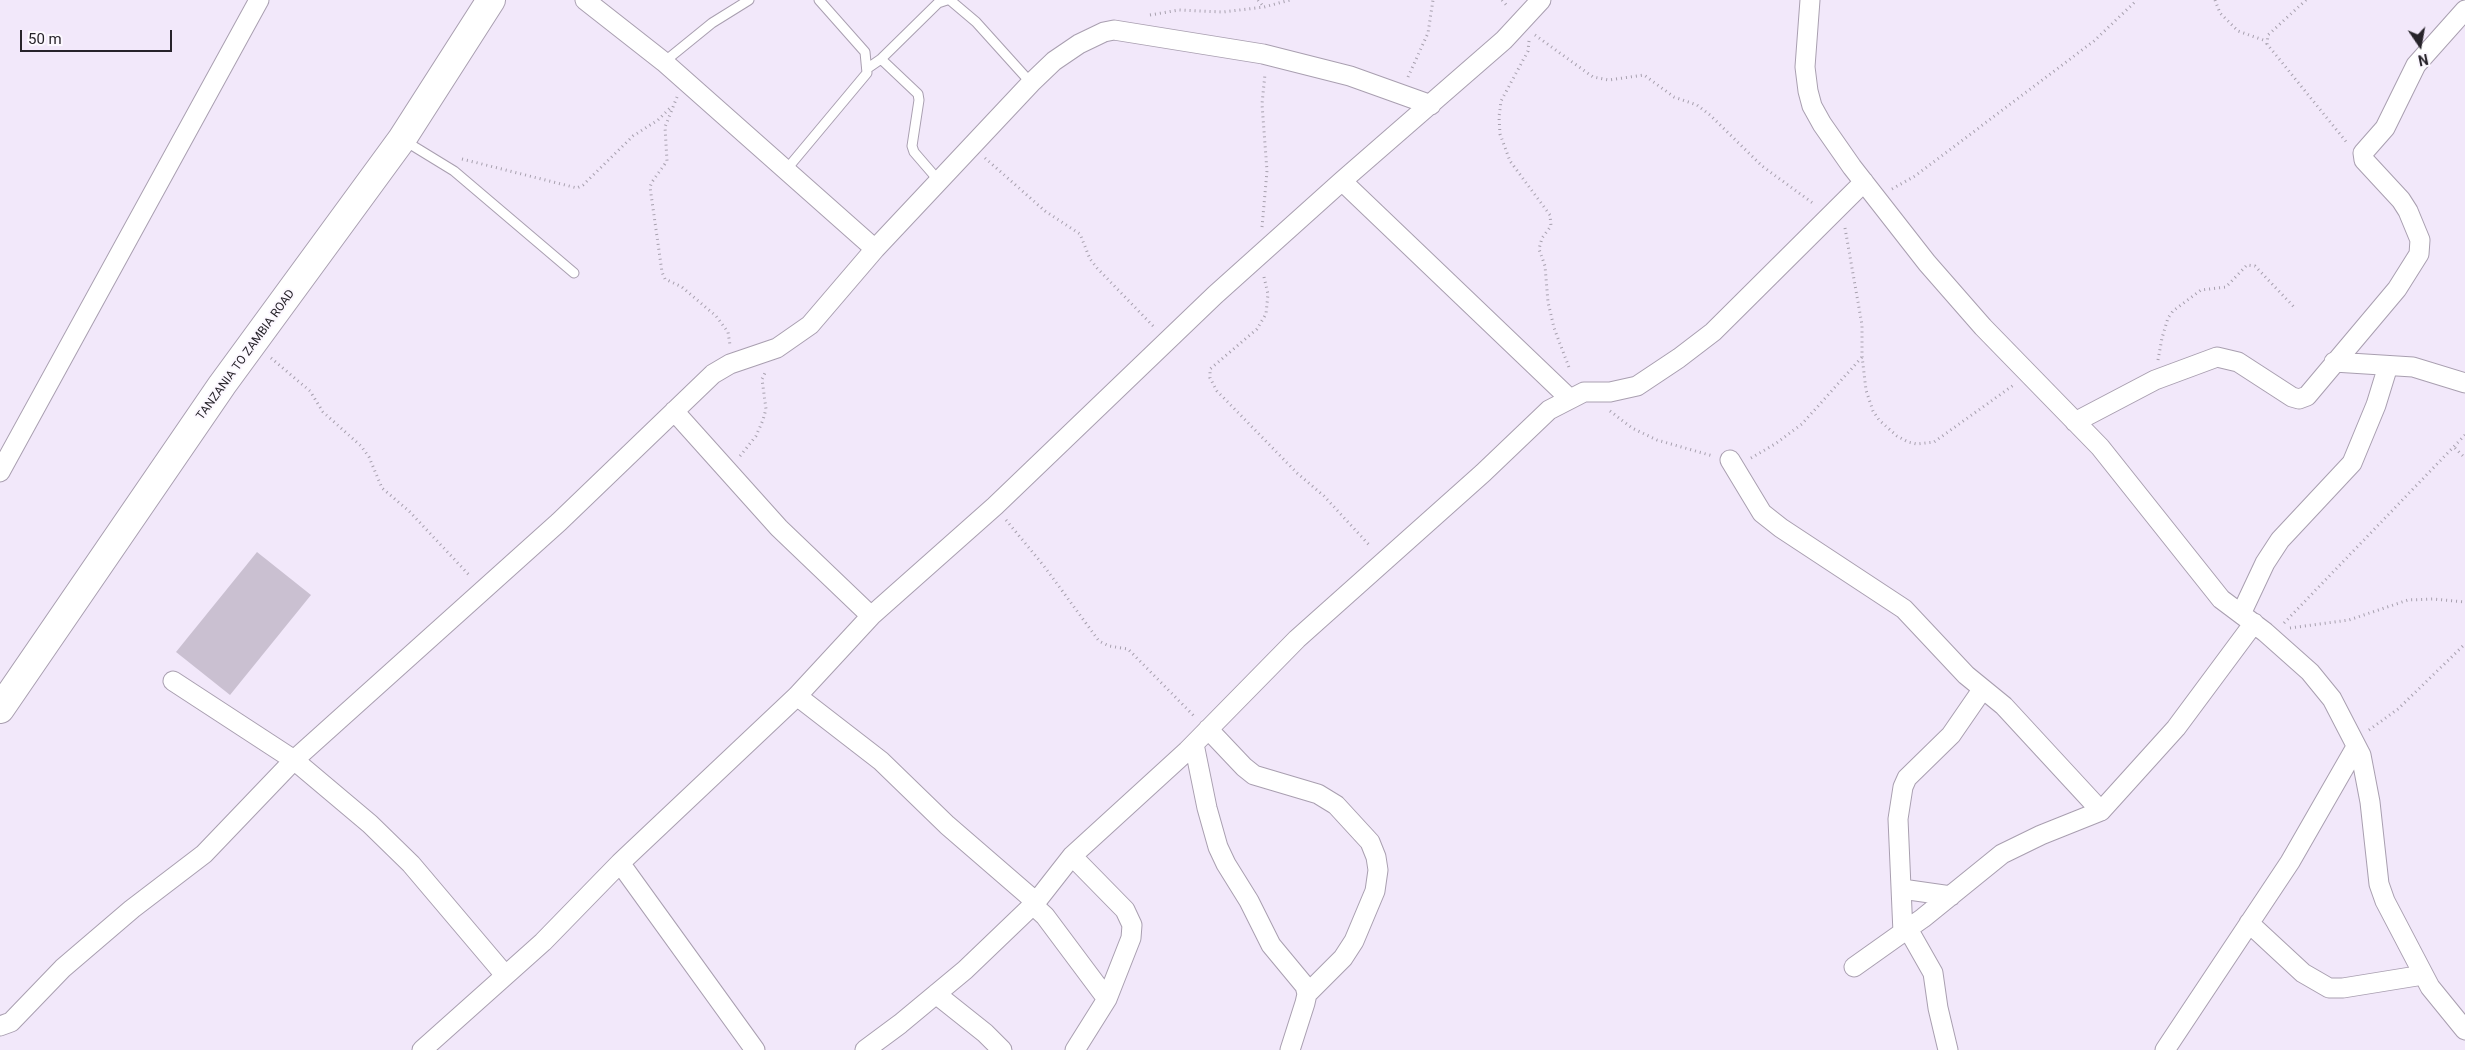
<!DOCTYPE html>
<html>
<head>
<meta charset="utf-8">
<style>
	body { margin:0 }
	#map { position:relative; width:2465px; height:1050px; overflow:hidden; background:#f2e8fa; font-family:Roboto,sans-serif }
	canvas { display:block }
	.north { position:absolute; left:2395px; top:20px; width:50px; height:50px; -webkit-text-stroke:4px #fcf8ff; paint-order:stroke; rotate:168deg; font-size:14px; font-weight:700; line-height:20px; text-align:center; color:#27232a }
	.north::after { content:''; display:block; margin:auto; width:18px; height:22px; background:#27232a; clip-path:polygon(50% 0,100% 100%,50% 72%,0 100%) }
	.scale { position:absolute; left:20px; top:30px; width:152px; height:22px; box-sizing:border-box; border:2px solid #27232a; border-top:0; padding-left:6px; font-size:15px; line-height:18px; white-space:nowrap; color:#27232a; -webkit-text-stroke:4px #fcf8ff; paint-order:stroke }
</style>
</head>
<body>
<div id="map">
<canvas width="2465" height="1050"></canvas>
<div class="north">N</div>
<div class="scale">50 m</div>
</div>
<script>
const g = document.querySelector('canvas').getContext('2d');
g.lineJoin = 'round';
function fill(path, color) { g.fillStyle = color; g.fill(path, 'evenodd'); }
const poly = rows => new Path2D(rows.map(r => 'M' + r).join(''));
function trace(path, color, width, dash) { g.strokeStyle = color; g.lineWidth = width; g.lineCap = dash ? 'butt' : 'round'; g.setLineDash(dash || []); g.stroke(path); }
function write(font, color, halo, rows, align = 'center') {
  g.font = font + ' Roboto,sans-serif'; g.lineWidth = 4; g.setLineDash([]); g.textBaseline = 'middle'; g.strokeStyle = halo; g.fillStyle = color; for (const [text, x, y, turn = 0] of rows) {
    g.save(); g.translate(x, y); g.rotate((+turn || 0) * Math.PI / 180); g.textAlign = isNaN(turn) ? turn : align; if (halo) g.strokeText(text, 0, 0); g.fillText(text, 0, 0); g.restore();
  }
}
const building = poly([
	[257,552,311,595,230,695,176,652]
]);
const path = poly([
	[1258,0,1263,6],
	[1502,0,1508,7],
	[2215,0,2220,13,2238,31,2266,41],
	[2306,0,2268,35,2267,44,2348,144],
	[1150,15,1179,10,1223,12,1264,7,1290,0],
	[1535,35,1593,77,1609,80,1644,75,1674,97,1697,105,1710,115,1762,166,1814,204],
	[1529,41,1528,51,1501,101,1499,117,1500,134,1510,161,1550,215,1551,226,1542,238,1539,249,1545,266,1548,302,1554,328,1570,370],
	[1408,77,1428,33,1433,0],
	[677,97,665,127,667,161,652,182,650,187,662,272,665,279,682,287,716,316,728,332,730,345],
	[985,158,1045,211,1080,234,1090,259,1097,268,1155,328],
	[462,159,577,188,583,185,633,136,658,120,671,107],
	[1892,189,1915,176,2094,41,2137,0],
	[1262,227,1267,171,1262,104,1265,74],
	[1845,228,1862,325,1862,356,1866,390,1873,411,1879,420,1897,436,1908,442,1917,444,1934,442,2015,384],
	[1264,277,1268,294,1266,314,1257,329,1210,369,1210,378,1217,391,1297,473,1324,496,1371,547],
	[271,358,310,391,323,412,361,446,369,457,382,488,409,511,470,576],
	[2158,360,2162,338,2168,318,2173,311,2201,290,2226,287,2247,265,2255,266,2294,307],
	[1610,411,1632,428,1657,440,1713,456],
	[2455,448,2465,458],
	[740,456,756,436,763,420,766,409,762,379,765,373],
	[1751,458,1775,444,1802,424,1862,357],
	[1006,520,1044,566,1099,641,1109,646,1128,649,1195,717],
	[2284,623,2465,435],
	[2290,628,2349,620,2408,600,2433,599,2465,602],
	[2369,730,2398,709,2465,644]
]);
const service = poly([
	[950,0,976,22,1031,83],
	[881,59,918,94,919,100,912,146,914,152,939,181],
	[664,62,712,23,749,0],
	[868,68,881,59,938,3,947,0],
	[405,141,454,171,574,273],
	[786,170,867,73,865,52,819,0]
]);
const minor = poly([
	[585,0,664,62,875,249],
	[1810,0,1805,67,1808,91,1812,106,1822,124,1852,167,1927,263,1983,327,2100,447,2221,599,2265,632,2310,672,2332,699,2361,755,2370,802,2379,884,2385,901,2430,987,2465,1030],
	[1342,181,1569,398],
	[2334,362,2413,367,2465,383],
	[674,411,779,528,871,616],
	[2075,422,2155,380,2217,357,2238,362,2292,397,2299,399,2307,396,2397,289,2419,254,2420,240,2408,211,2401,200,2364,160,2363,153,2385,128,2416,65,2465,10],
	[1730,460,1762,513,1781,528,1904,609,1966,675,2004,706,2101,811],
	[0,472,259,0],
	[2241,614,2265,563,2280,540,2352,463,2376,405,2388,366],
	[173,681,294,760,370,824,411,864,505,975],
	[797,696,881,761,947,825,1036,902],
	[1208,729,1244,767,1254,775,1318,794,1336,805,1370,842,1376,857,1378,870,1375,891,1354,941,1343,958,1307,994],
	[1194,744,1207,808,1218,847,1226,864,1249,901,1271,945,1305,986,1307,994,1305,1003,1290,1050],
	[1072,856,1125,910,1132,925,1131,938,1107,999,1075,1050],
	[620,863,755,1050],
	[1902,889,1951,896],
	[1033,905,1045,916,1107,999],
	[2249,923,2303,973,2329,988,2343,988,2423,975],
	[1908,929,1933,973,1938,1008,1948,1050],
	[1903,933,1898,819,1903,787,1907,778,1951,735,1982,690],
	[1854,967,1923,918,2002,854,2041,835,2101,811,2176,728,2254,623],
	[936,994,985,1033,1002,1050],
	[0,1026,11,1022,63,968,132,909,204,854,294,760,559,522,713,374,730,364,777,348,810,325,875,249,1031,83,1054,61,1079,44,1104,32,1114,30,1263,54,1350,76,1431,105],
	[422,1050,543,942,620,863,797,696,871,616,995,506,1215,295,1342,181,1504,40,1541,0],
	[865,1050,900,1024,965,970,1036,902,1072,856,1187,751,1297,639,1483,473,1549,410,1584,392,1610,392,1637,386,1679,358,1713,332,1864,182],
	[2165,1050,2290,862,2356,747]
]);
const trunk = poly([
	[0,709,222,385,402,139,491,0]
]);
const streetNames = [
	["TANZANIA TO ZAMBIA ROAD",246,355,-54]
];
fill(building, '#cac0d1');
trace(service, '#a99fb0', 11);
trace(minor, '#a99fb0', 21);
trace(trunk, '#a99fb0', 30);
trace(path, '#a7a0ae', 3, [1, 4]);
trace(service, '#fff', 9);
trace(minor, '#fff', 19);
trace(trunk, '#fff', 28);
write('12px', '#27232a', '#fcf8ff', streetNames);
</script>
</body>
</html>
